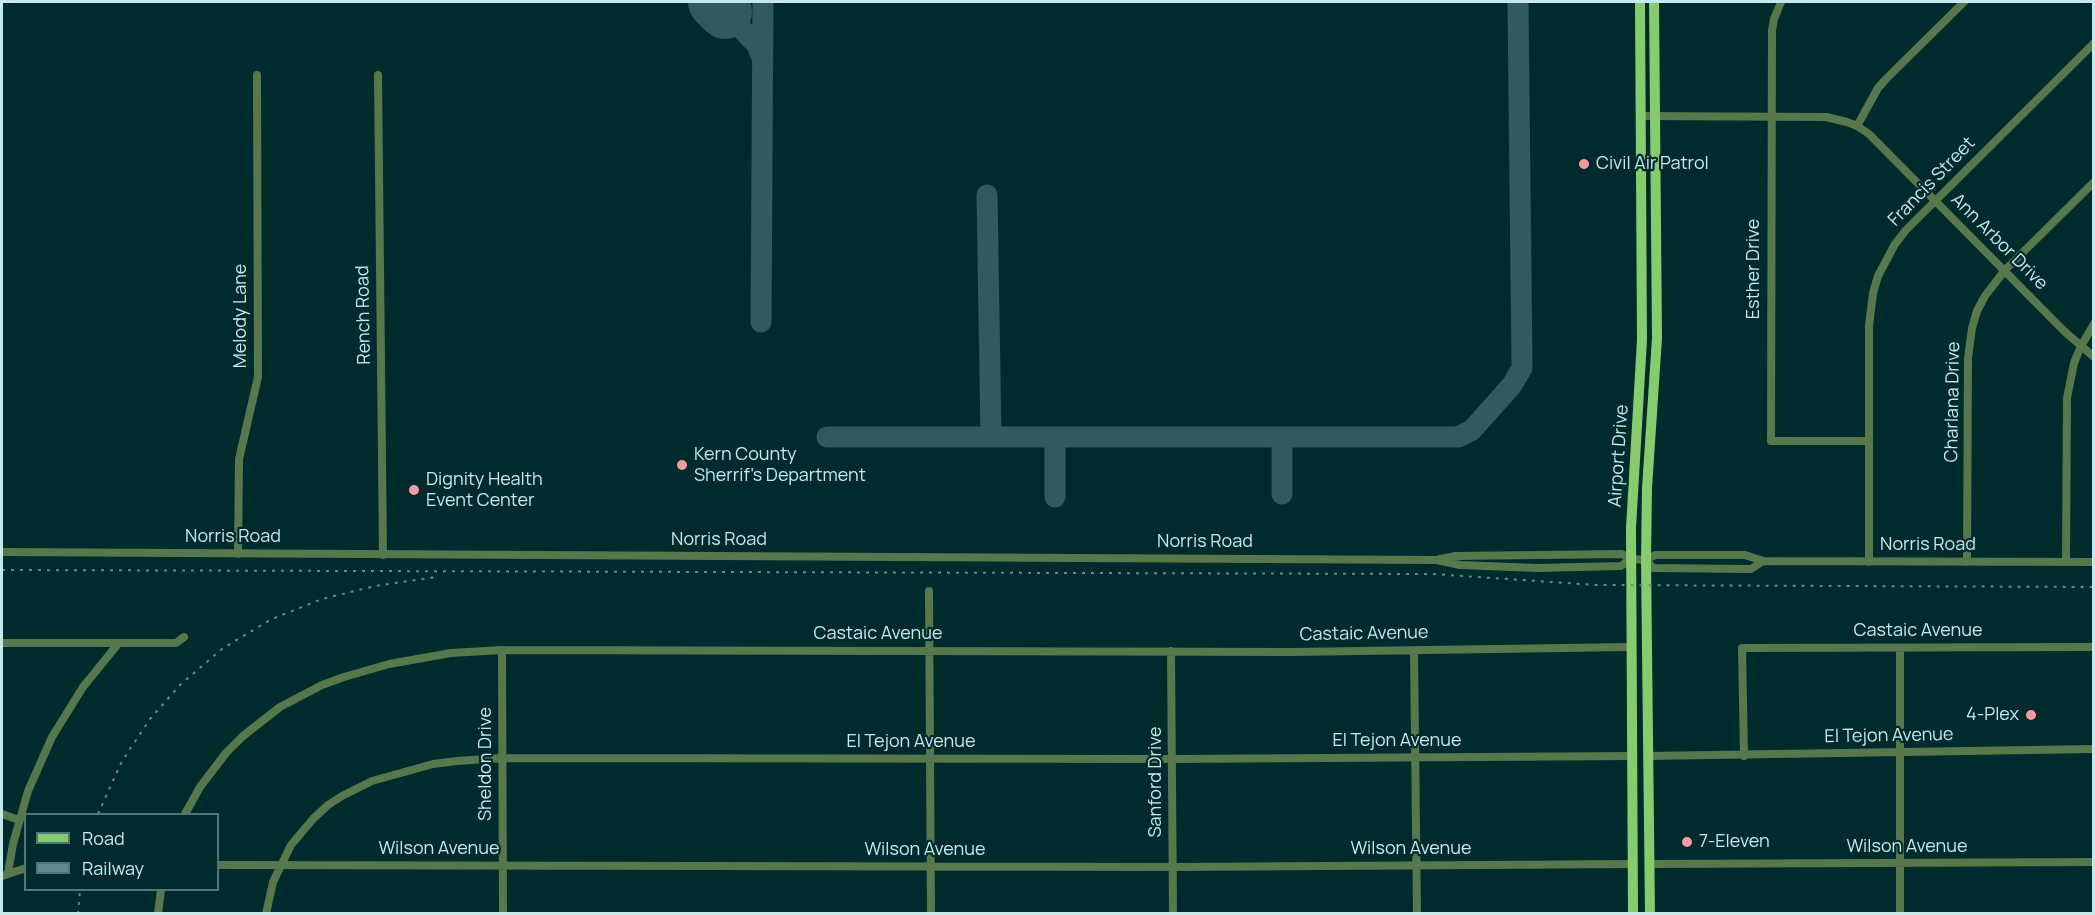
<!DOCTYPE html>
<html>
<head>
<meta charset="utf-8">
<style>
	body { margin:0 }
	#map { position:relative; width:2095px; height:915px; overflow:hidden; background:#002b2d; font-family:Manrope,sans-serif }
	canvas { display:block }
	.frame { position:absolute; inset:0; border:3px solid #c5e9ea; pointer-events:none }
	.legend { position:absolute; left:24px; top:813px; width:195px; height:78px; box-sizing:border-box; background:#002b2d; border:2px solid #4f7779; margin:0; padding:8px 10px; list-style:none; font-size:18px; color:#c5e9ea }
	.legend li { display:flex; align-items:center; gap:12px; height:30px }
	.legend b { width:30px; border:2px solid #4f7779 }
</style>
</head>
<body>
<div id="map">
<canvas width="2095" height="915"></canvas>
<div class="frame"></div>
<ul class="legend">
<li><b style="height:8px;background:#86cc6e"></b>Road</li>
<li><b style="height:8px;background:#638a8c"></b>Railway</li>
</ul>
</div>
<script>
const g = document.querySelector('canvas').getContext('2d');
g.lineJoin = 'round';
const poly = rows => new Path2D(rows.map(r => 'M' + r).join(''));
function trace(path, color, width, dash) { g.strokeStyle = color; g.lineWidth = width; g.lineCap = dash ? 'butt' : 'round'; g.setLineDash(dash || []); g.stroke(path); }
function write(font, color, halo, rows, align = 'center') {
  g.font = font + ' Manrope,sans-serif'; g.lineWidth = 4.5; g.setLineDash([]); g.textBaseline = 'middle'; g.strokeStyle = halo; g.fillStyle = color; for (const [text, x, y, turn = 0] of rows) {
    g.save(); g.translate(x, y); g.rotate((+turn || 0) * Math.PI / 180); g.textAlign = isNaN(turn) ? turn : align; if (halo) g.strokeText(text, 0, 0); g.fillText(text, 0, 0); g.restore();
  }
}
const taxiway = poly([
	[725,12,757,45,762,58],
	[987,195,991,437],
	[761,322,763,2],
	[827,437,1458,437,1472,430,1512,385,1522,368,1518,2],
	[1055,437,1055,497],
	[1282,494,1282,437]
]);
const runway = poly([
	[715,2,725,12]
]);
const minor = poly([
	[1781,2,1774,19,1772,31,1771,441,1869,441],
	[378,75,383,555],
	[1641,116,1826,117,1847,122,1857,126,1869,134,2064,331,2094,357],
	[1857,126,1878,88,1886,79,1964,2],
	[2,552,1437,560,1460,565,1537,568,1621,566,1631,559,1646,560,1655,555,1745,555,1763,561,2094,562],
	[238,554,239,459,258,377,257,75],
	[1440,559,1456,556,1622,554,1631,559],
	[1646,560,1653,568,1751,569,1763,561],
	[1869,562,1869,326,1873,293,1878,276,1895,244,1906,230,2094,43],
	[1967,562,1968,358,1972,328,1977,311,1985,296,2005,270,2094,182],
	[2066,562,2067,398,2074,363,2081,346,2094,324],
	[929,591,931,914],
	[2,643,176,643,184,637],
	[1900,648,1900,914],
	[502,650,503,914],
	[1171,651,1173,914],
	[1414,651,1417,914],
	[1649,756,2094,749],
	[1744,756,1742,648,2094,647],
	[2,814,19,820],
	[185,814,200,787,226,753,243,736,280,707,322,685,344,677,389,664,451,653,502,650,1292,652,1631,647],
	[1649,864,2094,862],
	[218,865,1173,867,1633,864],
	[8,873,13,844,28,791,52,737,83,687,118,644],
	[2,876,26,868],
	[158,914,161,890],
	[266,914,273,882,291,845,313,819,328,805,342,796,372,781,433,764,457,761,502,758,1172,759,1631,756]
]);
const major = poly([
	[1633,914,1631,528,1642,340,1640,2],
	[1650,914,1646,560,1647,488,1657,338,1654,2]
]);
const rail = poly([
	[2,570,1433,574,1596,585,2094,587],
	[98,814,122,761,150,719,180,685,223,648,272,619,322,599,375,586,436,577],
	[78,914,80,890]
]);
const markers = [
	[1584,164,6,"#f59b9d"],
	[682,465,6,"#f59b9d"],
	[414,490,6,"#f59b9d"],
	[2031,715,6,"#f59b9d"],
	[1687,842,6,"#f59b9d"]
];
const poiNames = [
	["Civil Air Patrol",1596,164],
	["Kern County",694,455],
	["Sherrif's Department",694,476],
	["Dignity Health",426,480],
	["Event Center",426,501],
	["4-Plex",2019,715,"right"],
	["7-Eleven",1699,842]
];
const streetNames = [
	["Francis Street",1932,182,-46],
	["Ann Arbor Drive",1999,242,45],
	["Esther Drive",1754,269,-90],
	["Rench Road",364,315,-91],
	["Melody Lane",241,316,-90],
	["Charlana Drive",1953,402,-89],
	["Airport Drive",1619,456,-86],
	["Norris Road",233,537],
	["Norris Road",719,540],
	["Norris Road",1205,542],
	["Norris Road",1928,545],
	["Castaic Avenue",1918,631],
	["Castaic Avenue",878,634],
	["Castaic Avenue",1364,634,-1],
	["El Tejon Avenue",1889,736,-1],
	["El Tejon Avenue",1397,741],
	["El Tejon Avenue",911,742],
	["Sheldon Drive",486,764,-90],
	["Sanford Drive",1156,782,-90],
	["Wilson Avenue",1907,847],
	["Wilson Avenue",439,849],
	["Wilson Avenue",1411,849],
	["Wilson Avenue",925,850]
];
trace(taxiway, '#325a5c', 21);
trace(runway, '#325a5c', 54);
trace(minor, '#57784c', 8);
trace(major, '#86cc6e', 10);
trace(rail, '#638a8c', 2, [3, 6]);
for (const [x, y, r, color] of markers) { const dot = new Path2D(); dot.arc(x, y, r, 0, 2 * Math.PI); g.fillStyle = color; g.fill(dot); trace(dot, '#002b2d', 2); }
write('18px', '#c5e9ea', '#002b2d', poiNames, 'left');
write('18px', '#c5e9ea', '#002b2d', streetNames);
</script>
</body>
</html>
